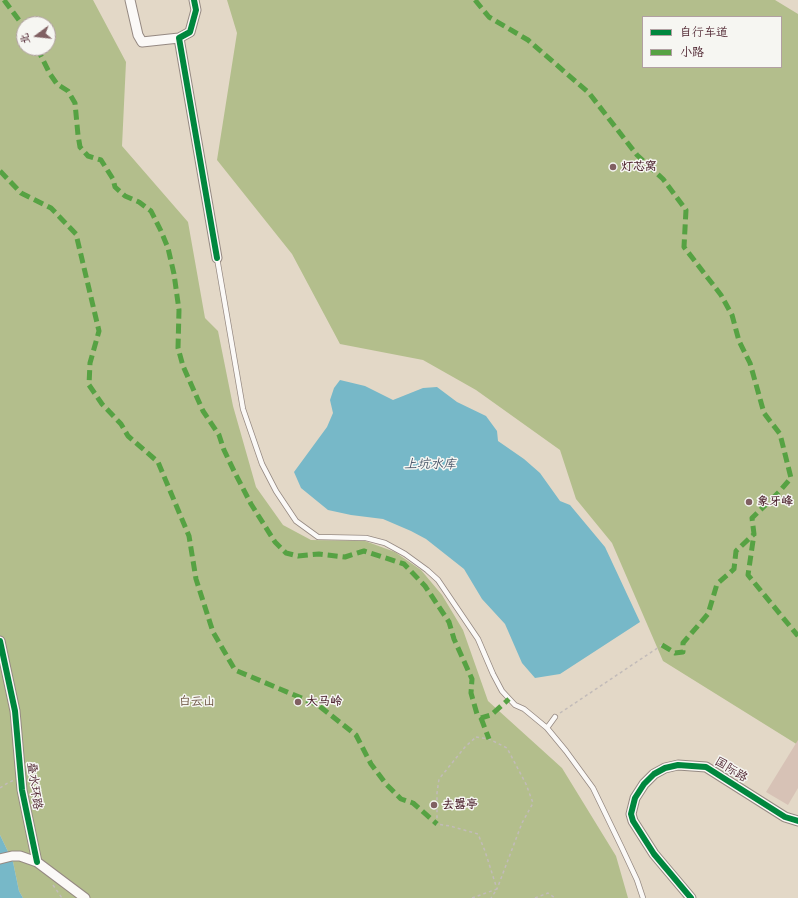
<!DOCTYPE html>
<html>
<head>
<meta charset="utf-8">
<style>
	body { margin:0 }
	#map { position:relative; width:798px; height:898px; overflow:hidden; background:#e3d8c7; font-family:"Balsamiq Sans","LXGW WenKai TC",sans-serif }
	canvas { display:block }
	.legend { position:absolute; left:642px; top:16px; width:140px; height:52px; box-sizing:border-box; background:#f6f6f2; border:1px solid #b1a0a2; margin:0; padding:5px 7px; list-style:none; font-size:12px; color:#4a1f2b }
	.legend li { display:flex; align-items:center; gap:8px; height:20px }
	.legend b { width:20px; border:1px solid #b1a0a2 }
	.north { position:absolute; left:16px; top:16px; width:40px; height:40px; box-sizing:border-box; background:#f6f6f2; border:1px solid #b1a0a2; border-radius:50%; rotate:255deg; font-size:11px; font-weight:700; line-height:16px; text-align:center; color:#4a1f2b }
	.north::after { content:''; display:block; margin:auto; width:14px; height:18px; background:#806062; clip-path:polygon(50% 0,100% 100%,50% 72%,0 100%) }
</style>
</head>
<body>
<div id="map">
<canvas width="798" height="898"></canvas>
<ul class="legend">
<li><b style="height:5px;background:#00873e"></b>自行车道</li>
<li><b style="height:5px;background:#56a243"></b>小路</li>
</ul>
<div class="north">北</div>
</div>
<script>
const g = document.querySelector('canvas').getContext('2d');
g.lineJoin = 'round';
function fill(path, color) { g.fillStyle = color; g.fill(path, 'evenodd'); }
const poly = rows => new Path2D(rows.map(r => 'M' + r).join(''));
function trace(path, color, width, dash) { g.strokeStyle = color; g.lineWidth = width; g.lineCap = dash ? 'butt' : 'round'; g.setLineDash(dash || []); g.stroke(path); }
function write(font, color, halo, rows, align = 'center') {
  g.font = font + ' "Balsamiq Sans","LXGW WenKai TC",sans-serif'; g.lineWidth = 3; g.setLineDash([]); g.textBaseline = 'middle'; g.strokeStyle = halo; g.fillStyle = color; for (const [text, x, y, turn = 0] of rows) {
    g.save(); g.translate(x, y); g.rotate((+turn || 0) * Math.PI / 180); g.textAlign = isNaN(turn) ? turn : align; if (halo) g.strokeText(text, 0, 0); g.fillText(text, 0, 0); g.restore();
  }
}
const forest = poly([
	[0,0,93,0,126,62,122,146,188,222,205,318,218,331,233,406,256,487,283,525,311,540,365,541,395,552,421,570,442,595,463,630,488,701,562,768,616,856,628,898,23,898,19,891,13,862,0,835],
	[24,24,48,24,48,48,24,48],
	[227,0,775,0,798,14,798,745,663,661,612,543,576,499,560,450,476,390,423,360,340,344,292,254,217,160,237,33],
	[643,17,781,17,781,67,643,67]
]);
const water = poly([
	[340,380,365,386,393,400,423,388,437,387,457,402,486,416,497,431,498,441,524,459,540,473,560,501,570,505,605,547,640,622,560,674,535,678,522,663,505,624,482,599,464,569,426,539,411,531,383,519,351,515,328,510,301,488,294,472,327,427,333,413,330,400,334,388],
	[0,835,13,862,19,891,23,898,0,898]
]);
const building = poly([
	[798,740,798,788,788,805,766,792]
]);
const path = poly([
	[560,713,662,645],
	[476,737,489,739,507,748,526,784,533,803,522,823,497,889,485,851,478,834,450,826,437,824,437,793,439,779,465,747,476,737],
	[0,788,6,784,14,780],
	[53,885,62,898],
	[472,898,497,889,491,898],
	[535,898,548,893,555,898]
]);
const service = poly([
	[217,258,243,409,262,464,276,491,296,521,318,537,366,538,385,543,405,554,427,570,438,580,478,639,493,674,502,691,515,705,524,709,547,728,566,751,593,788,622,848,637,880,643,898],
	[547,728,555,717]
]);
const minor = poly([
	[130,0,138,35,142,42,179,38],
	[194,0,196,10,190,32,179,38,217,258],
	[0,641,15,711,22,790,37,862],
	[0,859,12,856,20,856,37,862,85,898],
	[691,898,654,854,633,821,631,814,635,798,644,784,654,774,665,768,678,765,706,767,785,817,798,821]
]);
const quiet = poly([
	[4,0,24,27],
	[475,0,489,17,528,40,589,93,637,155,663,179,686,210,684,247,721,295,732,315,739,341,750,363,764,413,780,434,791,478,779,492,752,518,754,534,748,575,798,636],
	[37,48,50,74,57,84,68,91,75,103,78,135,80,147,88,156,101,160,113,179,115,187,125,196,139,202,151,211,161,231,168,248,174,274,179,310,178,348,183,366,203,411,219,435,224,450,234,471,251,504,275,542,286,553,298,556,319,554,345,557,364,551,404,564,425,586,449,622,454,639,472,679,471,693,477,714,481,718,491,715,509,699],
	[0,171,21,193,51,208,76,234,99,331,90,363,89,385,102,404,121,424,128,436,158,462,189,536,196,579,213,632,235,670,318,705,356,735,371,764,386,784,401,799,413,803,437,824],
	[662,645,675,653,683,652,683,643,708,614,717,584,734,569,736,551,754,534],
	[481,718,489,739]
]);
const cycleway = poly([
	[194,0,196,10,190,32,179,38,217,258],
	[0,641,15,711,22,790,37,862],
	[691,898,654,854,633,821,631,814,635,798,644,784,654,774,665,768,678,765,706,767,785,817,798,821]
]);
const markers = [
	[613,167,4,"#806062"],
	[749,502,4,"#806062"],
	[298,702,4,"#806062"],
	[434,805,4,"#806062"]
];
const poiNames = [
	["灯芯窝",621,167],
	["象牙峰",757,502],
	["大马岭",306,702],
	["去嚣亭",442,805]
];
const parkNames = [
	["白云山",197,702]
];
const streetNames = [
	["国际路",731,770,31],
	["叠水环路",34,786,82]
];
const waterNames = [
	["上坑水库",430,465]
];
fill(forest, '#b3be8c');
fill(water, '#77b8c8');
fill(building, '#d7c2b6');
trace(service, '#958982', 6);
trace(minor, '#958982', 11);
trace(path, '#c2bbb9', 1.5, [3, 3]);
trace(service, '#fbf9f7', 4.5);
trace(minor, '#fbf9f7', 9);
trace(quiet, '#56a243', 5, [10, 5]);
trace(cycleway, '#00873e', 6);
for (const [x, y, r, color] of markers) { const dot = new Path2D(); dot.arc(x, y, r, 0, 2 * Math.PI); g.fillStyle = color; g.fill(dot); trace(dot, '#f6f6f2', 1.5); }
write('bold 12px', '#4a1f2b', '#f6f6f2', poiNames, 'left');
write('12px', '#69503d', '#f6f6f2', parkNames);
write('12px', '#4a1f2b', '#f6f6f2', streetNames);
write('italic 13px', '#4a576a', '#f6f6f2', waterNames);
</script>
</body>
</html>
